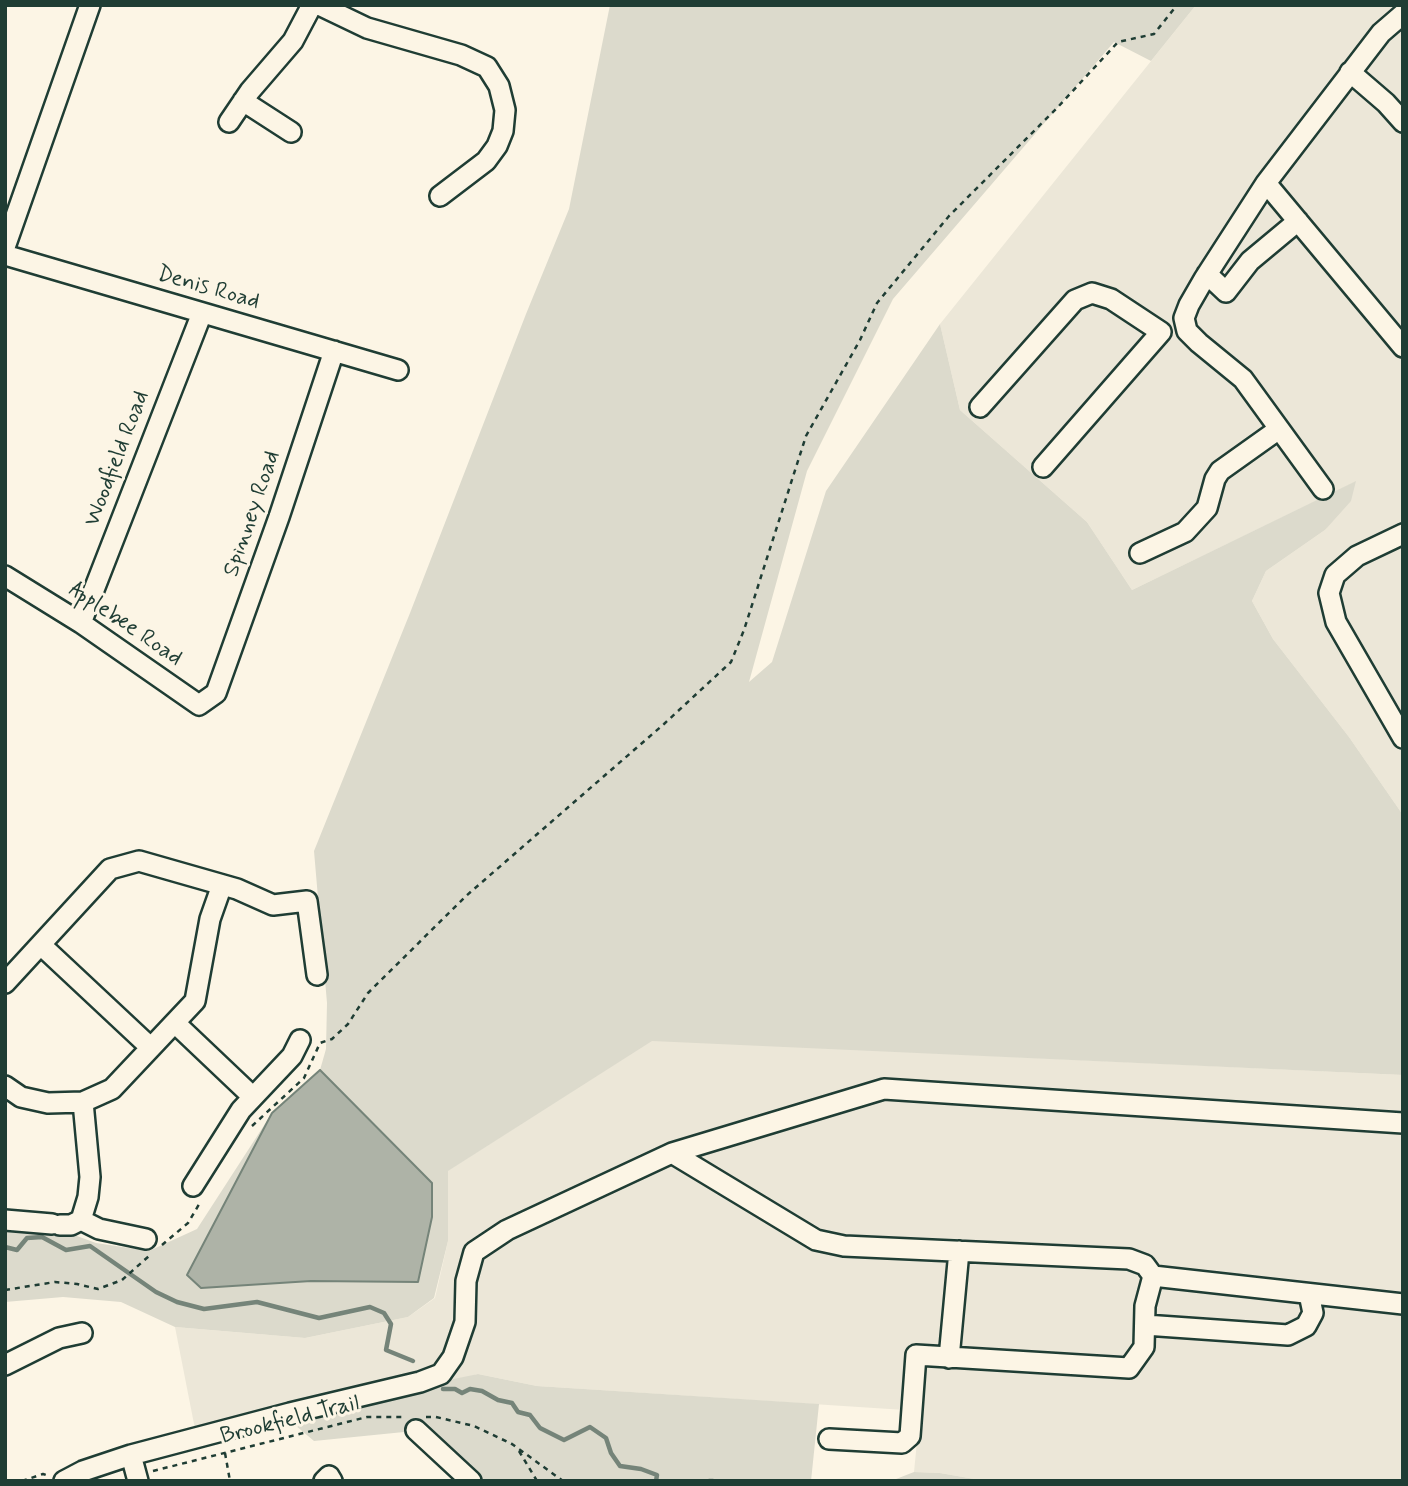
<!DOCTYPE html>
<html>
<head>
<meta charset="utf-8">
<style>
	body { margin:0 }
	#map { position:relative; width:1408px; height:1486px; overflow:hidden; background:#fcf5e5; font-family:Mynerve,sans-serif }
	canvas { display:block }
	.frame { position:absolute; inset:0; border:7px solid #1f3d34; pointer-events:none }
</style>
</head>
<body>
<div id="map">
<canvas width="1408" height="1486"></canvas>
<div class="frame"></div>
</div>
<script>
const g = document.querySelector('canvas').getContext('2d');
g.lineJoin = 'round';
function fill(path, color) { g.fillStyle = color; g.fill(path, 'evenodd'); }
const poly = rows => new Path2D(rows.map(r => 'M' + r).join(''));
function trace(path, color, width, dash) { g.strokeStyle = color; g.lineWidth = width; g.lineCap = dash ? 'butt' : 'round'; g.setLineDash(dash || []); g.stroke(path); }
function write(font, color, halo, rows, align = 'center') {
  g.font = font + ' Mynerve,sans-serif'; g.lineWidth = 6; g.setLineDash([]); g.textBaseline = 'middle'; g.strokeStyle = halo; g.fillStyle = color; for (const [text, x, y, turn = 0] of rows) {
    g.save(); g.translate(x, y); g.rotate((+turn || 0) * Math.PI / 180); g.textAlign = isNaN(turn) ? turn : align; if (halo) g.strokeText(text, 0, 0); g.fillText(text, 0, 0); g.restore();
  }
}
const built = poly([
	[1196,5,1403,5,1403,815,1349,737,1273,639,1252,601,1266,571,1325,530,1355,482,1132,590,1087,522,960,410,940,324],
	[652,1040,1403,1075,1403,1481,986,1481,940,1473,914,1472,920,1411,537,1386,478,1374,295,1425,290,1405,195,1429,175,1327,305,1338,408,1317,435,1298,448,1241,447,1171]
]);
const green = poly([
	[610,5,1196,5,1151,61,1114,42,893,299,807,471,749,682,772,662,826,491,940,324,960,410,1087,522,1132,590,1356,481,1351,501,1325,530,1266,571,1252,601,1273,639,1349,737,1403,815,1403,1075,652,1041,448,1171,448,1241,434,1298,408,1317,305,1338,175,1327,121,1302,63,1297,5,1302,5,1214,17,1214,96,1243,149,1251,197,1229,272,1113,320,1070,326,1049,327,1003,314,851,410,613,526,314,569,209],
	[478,1374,537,1386,819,1404,811,1481,488,1481,475,1475,466,1461,424,1430,314,1441,295,1425,444,1381],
	[914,1472,940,1473,986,1481,891,1481]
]);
const water = poly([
	[320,1070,432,1183,432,1217,418,1282,311,1281,201,1288,187,1275,272,1113,320,1070]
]);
const stream = poly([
	[5,1247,17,1250,27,1238,42,1237,66,1250,90,1246,156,1292,177,1302,204,1309,257,1302,319,1318,370,1307,384,1313,391,1324,386,1350,413,1361],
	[443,1389,455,1389,462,1393,470,1389,482,1391,498,1400,512,1403,518,1412,530,1415,540,1428,564,1440,590,1427,606,1438,611,1453,620,1466,641,1469,657,1475,656,1481],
	[709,1481,713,1481]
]);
const path = poly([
	[252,1126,304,1078,320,1043,332,1039,348,1024,368,993,466,896,664,724,731,662,744,630,806,436,860,340,877,303,949,216,1057,108,1118,42,1154,34,1177,5],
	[162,1245,188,1223,201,1201],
	[5,1290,55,1282,77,1284,98,1289,122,1280,149,1256],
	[426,1417,436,1417,474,1426,512,1444,563,1481],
	[519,1451,537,1481],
	[225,1453,230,1481],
	[153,1471,367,1417,405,1417],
	[22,1481,43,1474,49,1476]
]);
const minor = poly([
	[319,5,367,28,461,55,487,67,499,86,505,110,503,131,497,146,486,161,440,196],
	[1350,72,1386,103,1403,122],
	[243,101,291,132],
	[229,122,250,91,293,41,312,5],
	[1266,183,1403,347],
	[5,247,90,5],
	[5,255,398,370],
	[1207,274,1226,292,1250,261,1298,221],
	[980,407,1075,300,1092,293,1111,299,1161,332,1043,467],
	[1323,489,1243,379,1199,343,1187,331,1184,318,1189,305,1204,279,1266,183,1381,33,1403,14],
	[1403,534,1357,556,1335,575,1329,593,1336,622,1403,738],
	[1140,553,1185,532,1207,508,1215,479,1220,471,1279,429],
	[5,576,81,623,199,705,216,693,279,517,334,351],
	[81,623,202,313],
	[41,945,150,1047],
	[5,983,110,869,139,861,237,889,273,905,307,901,317,975],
	[175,1023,253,1097],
	[5,1086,21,1097,48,1103,83,1102,112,1089,195,1001,210,919,222,885],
	[672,1153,884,1089,1403,1123],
	[193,1186,241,1110,292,1056,300,1040],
	[5,1220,52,1224],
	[81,1220,99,1229,146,1239],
	[60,1225,71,1225,81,1220,88,1197,90,1177,83,1102],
	[1153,1276,1403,1304],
	[1145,1325,1288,1335,1306,1326,1313,1313,1309,1294],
	[949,1358,959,1251],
	[5,1365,59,1338,82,1333],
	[416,1430,471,1481],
	[131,1455,138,1481],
	[64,1481,83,1471,131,1455,290,1413,420,1382,441,1374,453,1357,465,1322,466,1281,474,1252,507,1230,672,1153,816,1240,844,1246,1129,1259,1145,1265,1153,1276,1145,1306,1144,1347,1129,1368,916,1355,910,1436,902,1443,829,1439],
	[324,1481,329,1476,332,1481]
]);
const streetNames = [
	["Denis Road",208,289,16],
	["Woodfield Road",118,459,-69],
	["Spinney Road",253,514,-71],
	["Applebee Road",125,625,34],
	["Brookfield Trail",290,1421,-14]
];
fill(built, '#ece7d8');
fill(green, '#dcdacc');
fill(water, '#aeb3a7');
trace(water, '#758479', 2);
trace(stream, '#758479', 4.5);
trace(minor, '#1f3d34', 24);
trace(path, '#1f3d34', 2.5, [5, 5]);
trace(minor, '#fcf5e5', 19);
write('23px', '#1f3d34', '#fcf5e5', streetNames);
</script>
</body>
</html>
